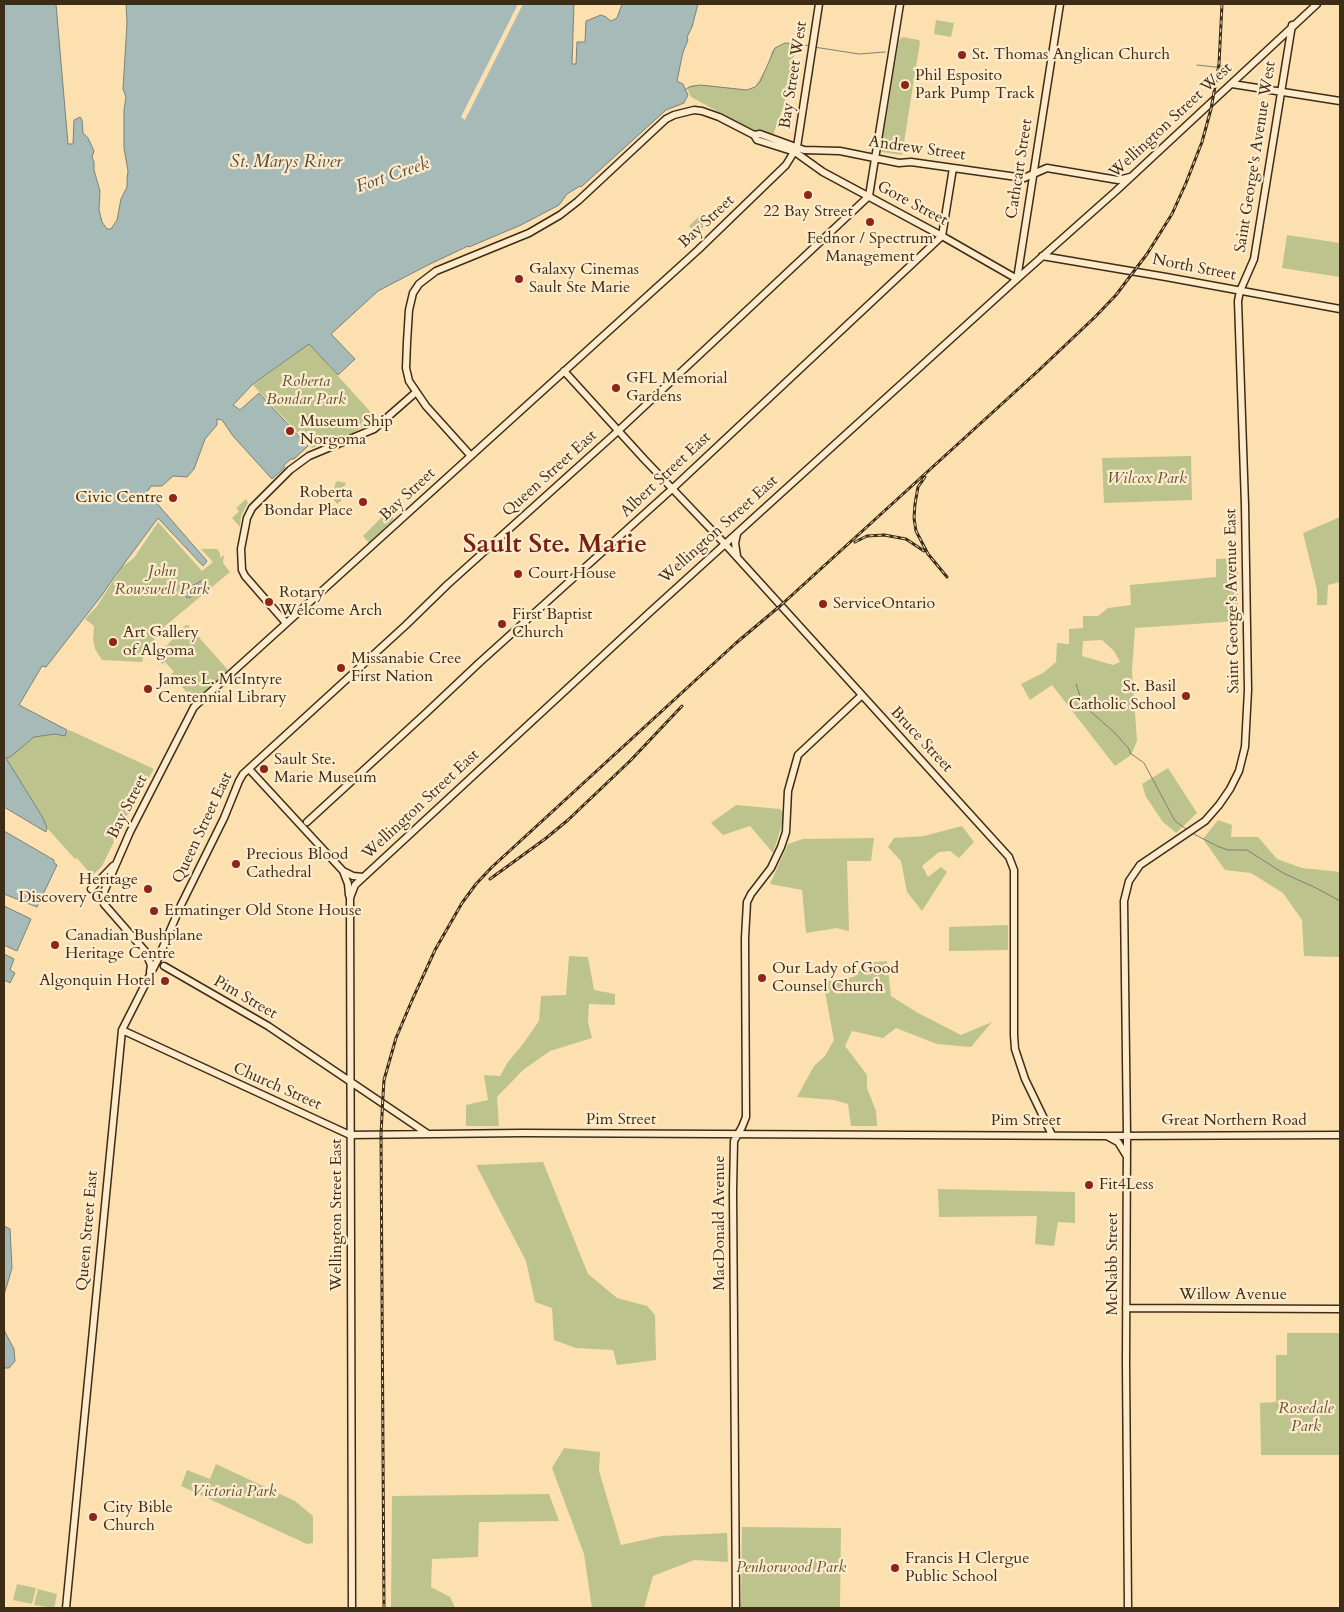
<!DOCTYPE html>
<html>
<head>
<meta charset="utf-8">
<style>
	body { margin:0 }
	#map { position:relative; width:1344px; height:1612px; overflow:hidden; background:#fce0b0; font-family:Cardo,serif }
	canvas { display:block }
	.frame { position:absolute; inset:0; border:5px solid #3d2c16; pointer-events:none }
</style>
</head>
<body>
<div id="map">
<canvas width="1344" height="1612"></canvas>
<div class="frame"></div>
</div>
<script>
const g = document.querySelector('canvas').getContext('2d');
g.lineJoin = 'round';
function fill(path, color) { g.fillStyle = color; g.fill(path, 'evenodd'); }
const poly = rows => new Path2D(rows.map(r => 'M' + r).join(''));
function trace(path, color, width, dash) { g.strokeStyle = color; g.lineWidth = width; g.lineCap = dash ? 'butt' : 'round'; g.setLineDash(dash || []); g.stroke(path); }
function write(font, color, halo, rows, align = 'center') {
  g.font = font + ' Cardo,serif'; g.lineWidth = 4.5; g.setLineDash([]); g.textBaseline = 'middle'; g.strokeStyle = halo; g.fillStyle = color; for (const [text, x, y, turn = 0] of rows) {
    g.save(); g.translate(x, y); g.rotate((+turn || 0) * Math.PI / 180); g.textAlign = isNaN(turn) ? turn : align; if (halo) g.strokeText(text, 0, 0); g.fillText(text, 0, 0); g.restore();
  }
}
const green = poly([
	[936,20,954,23,951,37,934,34],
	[902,37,919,40,920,42,902,155,882,152,881,150,899,40],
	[785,43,796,44,784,105,773,135,748,128,691,97,687,88,693,85,706,85,747,90,755,87,768,65,772,51,775,48],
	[702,213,710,221,696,234,689,226],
	[1287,235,1340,243,1340,277,1282,268],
	[309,344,377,419,347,436,340,436,312,448,253,385],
	[1191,456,1192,500,1104,503,1102,458],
	[337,481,346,483,342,492,341,501,337,504,334,500,335,484],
	[246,499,248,503,241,516,240,527,232,518,239,511,236,508],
	[388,511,394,519,369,543,363,536],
	[1340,517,1340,582,1328,585,1327,605,1317,605,1317,590,1303,533],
	[158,522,202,571,213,562,201,549,217,549,220,553,220,558,224,555,223,563,230,572,164,627,145,652,142,662,102,660,95,649,93,640,94,626,85,619,97,606,122,567,134,558],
	[1238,558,1238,621,1135,628,1132,671,1137,741,1131,755,1115,766,1052,685,1030,700,1021,684,1043,673,1056,662,1057,643,1069,644,1069,629,1083,628,1083,616,1098,616,1108,608,1131,605,1130,585,1216,577,1216,559],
	[1102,640,1114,651,1120,662,1113,665,1082,656,1083,641],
	[186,625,188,625,228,670,195,702,171,674,174,672,165,662,162,664,157,656],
	[69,730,154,769,127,815,102,866,92,876,77,858,75,859,47,828,43,818,6,758,10,757,34,737,55,734,64,736],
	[1168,768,1197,813,1176,833,1163,822,1146,797,1142,784],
	[736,805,780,809,785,815,773,853,750,826,723,835,711,823],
	[1218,820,1232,825,1231,837,1258,837,1277,859,1302,868,1340,872,1340,957,1304,956,1302,920,1283,893,1251,873,1225,870,1203,839],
	[962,826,974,842,959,858,950,851,939,852,922,866,928,877,941,867,947,872,922,911,907,892,901,861,888,847,894,838,924,836],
	[874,838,871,861,847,861,849,931,837,928,806,933,802,890,770,884,788,844,803,839],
	[1008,925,1008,950,949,951,949,927],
	[569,956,588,957,594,990,615,994,615,1005,589,1004,588,1022,592,1038,550,1051,523,1070,497,1097,499,1126,466,1126,466,1105,488,1100,484,1075,500,1076,508,1062,523,1044,539,1021,541,996,566,995],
	[887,961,891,996,918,1013,961,1035,992,1022,971,1047,937,1044,896,1028,883,1038,852,1031,845,1046,867,1075,867,1088,876,1111,877,1126,851,1126,848,1104,834,1100,797,1097,814,1066,825,1056,834,1040,823,982,854,977,866,963],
	[543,1162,588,1274,617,1298,647,1306,655,1315,656,1360,617,1365,613,1350,576,1348,554,1340,552,1308,535,1302,526,1261,476,1165],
	[938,1189,1075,1192,1075,1223,1058,1222,1054,1246,1035,1244,1037,1216,939,1217],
	[1287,1333,1340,1333,1340,1455,1261,1455,1260,1403,1276,1402,1276,1355,1287,1355],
	[564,1448,600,1452,599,1471,621,1545,662,1536,727,1533,728,1562,694,1560,653,1576,644,1608,592,1608,584,1554,552,1468],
	[216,1464,295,1501,313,1516,313,1543,307,1544,181,1486,187,1470,210,1479],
	[549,1494,559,1521,479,1522,478,1557,432,1559,431,1587,450,1597,455,1608,391,1608,392,1496],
	[742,1527,841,1528,840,1608,741,1608],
	[17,1584,36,1588,32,1604,13,1600],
	[38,1589,57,1594,54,1608,34,1605]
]);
const water = poly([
	[4,4,56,4,68,144,73,144,74,120,80,117,82,120,83,133,88,138,94,151,92,157,94,162,94,170,100,191,99,210,102,222,107,229,111,229,117,220,121,199,127,187,127,179,128,171,124,148,124,110,126,97,123,89,127,23,126,4,574,4,572,64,576,64,577,42,585,42,586,21,601,15,606,17,611,21,617,18,622,4,698,4,692,27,687,37,688,40,683,52,679,71,677,81,683,84,688,95,684,103,666,110,581,187,580,186,567,194,559,205,521,225,469,247,468,246,428,265,378,291,331,334,355,359,338,375,309,344,253,384,233,405,240,410,259,393,308,446,294,459,291,459,284,465,284,468,272,479,233,436,222,420,217,419,217,425,205,439,194,469,187,477,173,476,162,486,151,486,147,492,207,561,203,566,158,518,115,576,102,595,46,667,42,666,19,705,67,730,65,736,55,734,34,737,10,757,6,758,43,818,47,828,46,832,4,807,4,4],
	[201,581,204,582,205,585,202,590,189,598,182,594,183,591,201,581],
	[4,831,54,860,54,863,57,865,37,907,4,894,4,831],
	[4,906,31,919,17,951,4,945,4,906],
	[4,954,14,959,10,970,15,973,10,983,4,980,4,954],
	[4,1226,10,1229,12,1268,4,1295,4,1226],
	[4,1325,5,1332,14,1349,15,1361,9,1368,4,1368,4,1325]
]);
const pier = poly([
	[518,4,523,4,465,120,461,117]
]);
const stream = poly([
	[804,45,810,46],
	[814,47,859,54,885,52],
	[1197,65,1215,67,1230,65],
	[685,90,689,87,700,85,747,90,755,87,760,82,775,48,785,43,796,44],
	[1076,684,1081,699,1090,711,1115,733,1129,749,1130,753,1144,763,1175,821,1186,829],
	[1192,833,1217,846,1228,850,1247,850,1283,873,1316,888,1340,901]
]);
const secondary = poly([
	[1232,84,1340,101],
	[754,135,760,134,804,150,840,151,899,163,911,162,1024,178,1047,168,1118,180,1130,177],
	[869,196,900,4],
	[1042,256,1166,277,1340,309],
	[1017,279,1060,4],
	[564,371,644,459,725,544,1009,857,1014,870,1014,1035,1015,1049,1025,1079,1052,1135],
	[471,456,426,406,409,381,406,368,407,342,409,310,413,293,419,284,436,271,529,233,560,215,578,201,666,119,674,115,694,110,702,111,719,117,754,135,757,140,795,152,823,172,942,236,1017,279],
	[737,556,735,543,737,534],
	[286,623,245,576,242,570,241,549,247,518,252,508,290,470,309,456,374,429,415,393],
	[249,769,343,871,348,884,349,895],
	[307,822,426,713,479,663,672,489,942,236,953,168],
	[343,871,353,876,363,877],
	[91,889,113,866],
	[164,966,268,1026,428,1134],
	[150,972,151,965,145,951,104,904,103,894,130,832,194,707,698,250,786,165,797,147,819,4],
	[122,1030,350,1135,522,1133,1106,1136,1340,1135],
	[1107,1136,1118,1142,1126,1155],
	[1126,1308,1340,1309],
	[66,1608,122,1030,157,961,181,905,224,818,239,781,243,774,406,625,447,585,618,431,869,196],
	[352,1608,350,898,355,885,649,613,1017,279,1116,191,1317,4],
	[736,1608,733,1191,734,1141,742,1127,746,1117,745,938,747,902,751,894,771,868,781,847,786,832,788,791,798,755,862,695],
	[1128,1608,1126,1364,1127,1135,1124,901,1129,881,1140,865,1205,821,1219,805,1230,789,1239,771,1245,747,1248,690,1245,505,1238,301,1240,291,1254,259,1292,25]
]);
const rail = poly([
	[925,477,918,487,915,504,914,518,916,531,928,554,947,577],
	[855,542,867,536,884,535,906,539,924,551],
	[490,879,545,839,568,820,631,760,682,706],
	[384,1608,381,1134,383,1096,384,1080,396,1038,413,998,435,950,462,903,476,884,492,867,736,643,780,606,1038,371,1095,317,1116,295,1147,254,1172,214,1186,183,1202,142,1211,109,1219,64,1222,4]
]);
const markers = [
	[962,55,5,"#8f2418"],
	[905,85,5,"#8f2418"],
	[808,195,5,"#8f2418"],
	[870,222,5,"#8f2418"],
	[519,279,5,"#8f2418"],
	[616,388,5,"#8f2418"],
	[290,431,5,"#8f2418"],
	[173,498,5,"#8f2418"],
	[363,502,5,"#8f2418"],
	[518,574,5,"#8f2418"],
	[269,602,5,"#8f2418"],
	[823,604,5,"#8f2418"],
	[502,624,5,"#8f2418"],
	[113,642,5,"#8f2418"],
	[341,668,5,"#8f2418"],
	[148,689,5,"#8f2418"],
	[1186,696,5,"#8f2418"],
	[264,769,5,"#8f2418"],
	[236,864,5,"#8f2418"],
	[148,889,5,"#8f2418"],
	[154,911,5,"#8f2418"],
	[55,945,5,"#8f2418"],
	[762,978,5,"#8f2418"],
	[165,981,5,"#8f2418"],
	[1089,1185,5,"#8f2418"],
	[93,1517,5,"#8f2418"],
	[895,1568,5,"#8f2418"]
];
const poiNames = [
	["St. Thomas Anglican Church",972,55],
	["Phil Esposito",915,76],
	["Park Pump Track",915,94],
	["22 Bay Street",808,212,"center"],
	["Fednor / Spectrum",870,239,"center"],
	["Management",870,257,"center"],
	["Galaxy Cinemas",529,270],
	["Sault Ste Marie",529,288],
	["GFL Memorial",626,379],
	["Gardens",626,397],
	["Museum Ship",300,422],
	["Norgoma",300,440],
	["Roberta",353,493,"right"],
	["Bondar Place",353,511,"right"],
	["Civic Centre",163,498,"right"],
	["Court House",528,574],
	["Rotary",279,593],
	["Welcome Arch",279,611],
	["ServiceOntario",833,604],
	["First Baptist",512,615],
	["Church",512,633],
	["Art Gallery",123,633],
	["of Algoma",123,651],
	["Missanabie Cree",351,659],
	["First Nation",351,677],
	["James L. McIntyre",158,680],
	["Centennial Library",158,698],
	["St. Basil",1176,687,"right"],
	["Catholic School",1176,705,"right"],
	["Sault Ste.",274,760],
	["Marie Museum",274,778],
	["Precious Blood",246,855],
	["Cathedral",246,873],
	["Heritage",138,880,"right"],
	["Discovery Centre",138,898,"right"],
	["Ermatinger Old Stone House",164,911],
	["Canadian Bushplane",65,936],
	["Heritage Centre",65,954],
	["Our Lady of Good",772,969],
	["Counsel Church",772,987],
	["Algonquin Hotel",155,981,"right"],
	["Fit4Less",1099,1185],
	["City Bible",103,1508],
	["Church",103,1526],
	["Francis H Clergue",905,1559],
	["Public School",905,1577]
];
const streetNames = [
	["Bay Street West",794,75,-81],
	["Wellington Street West",1171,121,-43],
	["Andrew Street",917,149,8],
	["Saint George's Avenue West",1256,157,-81],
	["Cathcart Street",1020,169,-81],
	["Gore Street",912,204,28],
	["Bay Street",707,222,-43],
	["North Street",1194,268,11],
	["Queen Street East",550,474,-42],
	["Albert Street East",666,475,-43],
	["Bay Street",408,495,-43],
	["Wellington Street East",719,530,-42],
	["Saint George's Avenue East",1233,601,-91],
	["Bruce Street",921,740,47],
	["Wellington Street East",421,805,-43],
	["Bay Street",128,807,-63],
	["Queen Street East",203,828,-65],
	["Pim Street",245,998,30],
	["Church Street",277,1087,24],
	["Pim Street",621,1120],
	["Pim Street",1026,1121],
	["Great Northern Road",1234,1121],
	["Wellington Street East",337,1215,-90],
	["MacDonald Avenue",720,1223,-90],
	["Queen Street East",88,1231,-85],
	["McNabb Street",1113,1264,-90],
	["Willow Avenue",1233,1295]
];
const parkNames = [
	["Roberta",306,382],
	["Bondar Park",306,400],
	["Wilcox Park",1147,479],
	["John",162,572],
	["Rowswell Park",162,590],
	["Rosedale",1306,1409],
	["Park",1306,1427],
	["Victoria Park",234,1492],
	["Penhorwood Park",791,1568]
];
const waterNames = [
	["St. Marys River",286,163],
	["Fort Creek",393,176,-19]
];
const townNames = [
	["Sault Ste. Marie",555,546]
];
fill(green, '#bdc38d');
fill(water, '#a6bab8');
trace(water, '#7c8177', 1);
fill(pier, '#fce0b0');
trace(stream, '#7c8177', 1);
trace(secondary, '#3d2c16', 9);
trace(secondary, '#fdebcc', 6);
trace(rail, '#3d2c16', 3);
trace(rail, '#fdebcc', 1, [4]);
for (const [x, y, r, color] of markers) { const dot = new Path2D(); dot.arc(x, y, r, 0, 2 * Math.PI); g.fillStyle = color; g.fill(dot); trace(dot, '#fdebcc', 2); }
write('16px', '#3d2c16', '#fdebcc', poiNames, 'left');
write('16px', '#3d2c16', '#fdebcc', streetNames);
write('italic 16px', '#5d5234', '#fdebcc', parkNames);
write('italic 18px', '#57503e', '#fdebcc', waterNames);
write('bold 26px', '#7a1f14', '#fdebcc', townNames);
</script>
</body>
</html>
